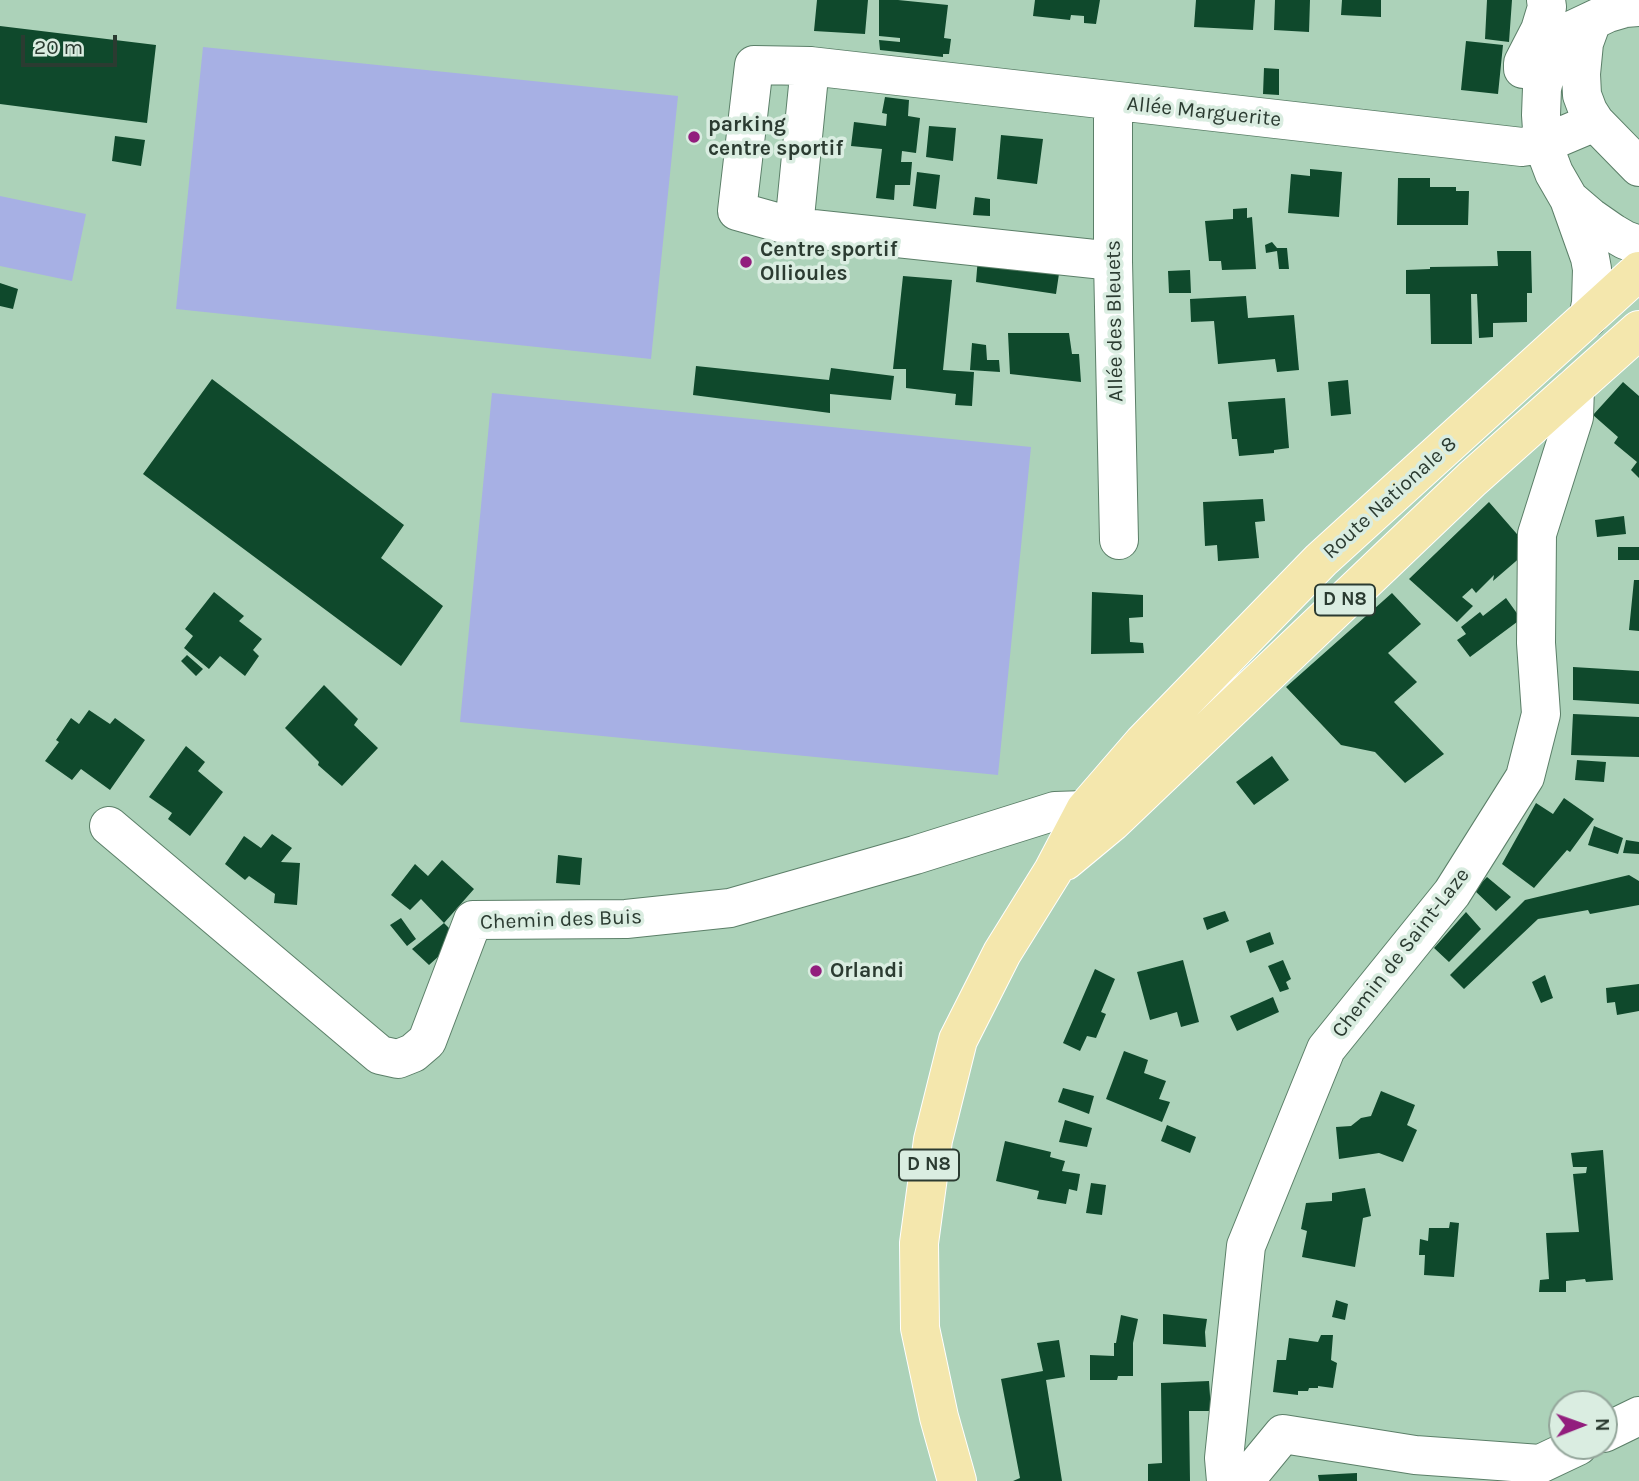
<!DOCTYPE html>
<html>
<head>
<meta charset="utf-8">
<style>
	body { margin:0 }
	#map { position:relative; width:1639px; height:1481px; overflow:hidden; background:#acd2b9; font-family:Karla,sans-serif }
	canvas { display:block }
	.north { position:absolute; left:1548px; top:1390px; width:70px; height:70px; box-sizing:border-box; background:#daede1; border:2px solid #94a69b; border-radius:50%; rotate:89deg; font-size:19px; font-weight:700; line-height:28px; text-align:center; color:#2b3b31 }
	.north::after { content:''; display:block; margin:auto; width:24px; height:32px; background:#921e7d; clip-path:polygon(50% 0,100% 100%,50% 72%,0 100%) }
	.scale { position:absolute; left:21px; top:35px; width:96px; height:32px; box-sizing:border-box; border:4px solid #2b3b31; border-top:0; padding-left:9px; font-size:21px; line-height:24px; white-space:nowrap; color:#2b3b31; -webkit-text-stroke:5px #daede1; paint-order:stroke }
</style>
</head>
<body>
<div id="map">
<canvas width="1639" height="1481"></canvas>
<div class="north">N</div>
<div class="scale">20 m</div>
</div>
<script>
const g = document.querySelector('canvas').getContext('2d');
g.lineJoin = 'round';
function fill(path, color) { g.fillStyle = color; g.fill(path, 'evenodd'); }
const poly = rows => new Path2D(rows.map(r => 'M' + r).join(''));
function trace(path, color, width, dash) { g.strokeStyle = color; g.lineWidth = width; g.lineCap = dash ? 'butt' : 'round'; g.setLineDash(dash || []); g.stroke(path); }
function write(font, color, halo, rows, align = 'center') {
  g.font = font + ' Karla,sans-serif'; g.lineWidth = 7; g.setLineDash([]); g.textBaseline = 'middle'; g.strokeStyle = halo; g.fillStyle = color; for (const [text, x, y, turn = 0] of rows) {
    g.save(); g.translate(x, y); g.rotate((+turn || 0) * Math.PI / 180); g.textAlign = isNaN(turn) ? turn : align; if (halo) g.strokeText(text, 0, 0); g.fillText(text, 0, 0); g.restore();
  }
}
const green = poly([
	[203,47,678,96,651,359,176,309],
	[0,196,86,214,72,281,0,266],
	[492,393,1031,447,998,775,460,722]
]);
const building = poly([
	[817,0,868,0,865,34,814,31],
	[879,0,898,0,948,5,944,38,951,39,949,54,943,54,943,57,880,50,879,40,900,42,900,38,879,36],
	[1035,0,1100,0,1096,24,1084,23,1084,16,1071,15,1070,20,1033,16],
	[1196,0,1255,0,1253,30,1194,27],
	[1275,0,1310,0,1309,32,1274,30],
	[1342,0,1381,0,1381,17,1341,15],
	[1487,0,1512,0,1509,42,1485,39],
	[0,26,156,45,147,123,0,104],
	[1466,41,1503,45,1498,94,1461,90],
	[1264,68,1279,69,1279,95,1263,94],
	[885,97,909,100,908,116,920,118,916,153,902,151,901,162,912,162,910,185,895,185,894,200,876,198,882,149,851,146,854,122,886,126,887,114,882,113],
	[929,126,956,128,953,161,926,157],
	[1001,135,1043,139,1037,184,997,179],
	[115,136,145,140,141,166,112,161],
	[1310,169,1342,172,1339,217,1288,213,1291,174,1310,176],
	[917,172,940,175,936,209,913,206],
	[1398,178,1430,178,1430,187,1456,187,1456,191,1469,191,1468,225,1397,225],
	[975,197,990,199,990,216,973,215],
	[1247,208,1247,218,1252,217,1256,269,1222,270,1221,261,1209,261,1205,221,1233,219,1233,209],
	[1272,242,1277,248,1287,248,1289,269,1279,269,1277,251,1266,253,1265,245],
	[1497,251,1531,251,1532,293,1527,293,1527,322,1493,323,1493,337,1479,338,1477,294,1471,294,1472,344,1431,344,1430,294,1406,294,1406,270,1430,269,1430,267,1498,266],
	[978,257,1060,267,1056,294,976,282],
	[1190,270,1191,293,1169,293,1168,271],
	[903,276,952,280,943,370,974,372,972,406,955,405,956,394,906,388,906,369,893,369],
	[0,283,18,289,13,309,0,306],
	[1246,296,1248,318,1294,315,1299,370,1277,372,1275,359,1218,364,1214,321,1191,322,1190,299],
	[1008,333,1069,333,1072,354,1079,354,1081,382,1010,374],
	[972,343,986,345,987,360,999,360,1000,372,970,370],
	[696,366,829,380,831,368,894,376,891,400,830,394,830,413,693,395],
	[212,379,404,525,381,558,443,606,401,666,143,474],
	[1348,380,1351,414,1331,416,1328,382],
	[1623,382,1639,396,1639,478,1631,470,1637,462,1614,443,1618,437,1593,415],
	[1285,398,1289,448,1274,450,1274,453,1239,456,1237,439,1232,439,1228,402],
	[1263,499,1265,521,1255,522,1259,558,1218,561,1217,545,1205,546,1203,502],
	[1489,502,1530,549,1493,581,1494,575,1476,593,1472,588,1462,597,1473,606,1457,622,1409,579],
	[1624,516,1626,534,1597,537,1595,520],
	[1618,547,1639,547,1639,560,1618,560],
	[1634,580,1639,580,1639,631,1629,630],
	[214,592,244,616,239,621,262,639,253,650,259,656,245,676,220,656,209,669,184,648,193,636,185,629],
	[1092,592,1143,595,1143,617,1129,618,1130,642,1143,643,1144,653,1091,654],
	[1392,593,1421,624,1388,653,1417,682,1394,702,1444,754,1405,783,1375,752,1341,745,1286,687],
	[1506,598,1521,619,1470,657,1457,640,1466,634,1461,627,1480,612,1483,616],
	[187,655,203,669,196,676,181,661],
	[1573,667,1639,671,1639,704,1573,700],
	[324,685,358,719,354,725,378,748,342,786,318,765,319,762,285,728],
	[89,710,110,724,115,718,145,740,110,790,81,769,72,780,45,761,59,742,56,740,71,718,79,724],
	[1573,714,1639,717,1639,757,1571,755],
	[186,746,205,762,198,771,223,792,190,836,168,819,172,813,149,797],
	[1272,756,1289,780,1254,805,1236,782],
	[1577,760,1606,762,1604,782,1575,780],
	[1564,798,1594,819,1570,852,1567,850,1534,888,1502,864,1536,803,1553,814],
	[1594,826,1623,838,1618,854,1588,845],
	[272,834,292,848,281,862,300,863,297,905,274,903,275,894,249,876,245,880,225,864,244,836,261,848],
	[1626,840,1639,842,1639,854,1623,853],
	[558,855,582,858,580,885,556,883],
	[442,860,474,889,444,923,421,899,410,910,391,895,415,864,428,876],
	[1629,875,1639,881,1639,905,1590,914,1588,910,1538,919,1464,989,1450,975,1525,900],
	[1487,877,1511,897,1496,911,1474,890],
	[1225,911,1229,921,1207,930,1203,918],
	[1466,912,1481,929,1449,962,1434,948],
	[401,918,416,939,407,946,390,925],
	[444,923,459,938,429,965,412,949],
	[1270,932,1274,944,1250,953,1246,941],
	[1183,960,1199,1022,1181,1027,1177,1012,1150,1020,1137,972],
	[1283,960,1291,979,1286,982,1289,989,1280,992,1268,966],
	[1095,969,1115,979,1101,1012,1106,1014,1096,1038,1087,1036,1080,1051,1063,1043],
	[1545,975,1553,998,1541,1003,1532,982],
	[1639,984,1639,1011,1617,1015,1615,1002,1607,1003,1606,988],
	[1273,997,1279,1012,1237,1031,1230,1016],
	[1124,1051,1148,1060,1144,1073,1166,1081,1159,1099,1170,1102,1162,1122,1106,1099],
	[1063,1088,1094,1096,1089,1114,1058,1102],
	[1381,1091,1415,1105,1407,1125,1417,1130,1403,1162,1379,1153,1339,1159,1336,1127,1351,1126,1361,1118,1371,1116],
	[1065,1120,1092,1128,1087,1147,1059,1142],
	[1167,1125,1196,1137,1190,1153,1161,1141],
	[1005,1141,1051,1152,1050,1157,1065,1161,1062,1171,1080,1174,1077,1191,1069,1189,1066,1204,1037,1199,1039,1191,996,1181],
	[1603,1150,1613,1280,1586,1282,1585,1279,1566,1281,1566,1292,1539,1292,1540,1280,1549,1279,1546,1233,1579,1232,1573,1174,1586,1173,1587,1167,1573,1167,1571,1153],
	[1091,1183,1106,1185,1102,1215,1086,1213],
	[1365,1188,1371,1216,1363,1218,1355,1267,1302,1257,1307,1231,1301,1229,1306,1203,1332,1201,1332,1193],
	[1450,1222,1459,1223,1454,1277,1424,1275,1425,1255,1419,1255,1420,1239,1428,1241,1429,1228,1449,1228],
	[1336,1300,1348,1304,1345,1320,1332,1317],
	[1163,1314,1207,1319,1205,1332,1206,1347,1163,1344],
	[1121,1315,1138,1319,1133,1343,1133,1376,1118,1376,1117,1380,1090,1380,1090,1355,1114,1356,1114,1343,1116,1343],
	[1321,1335,1333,1335,1331,1360,1337,1363,1333,1388,1318,1386,1318,1388,1309,1388,1308,1391,1298,1391,1298,1395,1273,1392,1277,1360,1286,1360,1289,1338,1318,1342],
	[1059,1340,1065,1377,1046,1380,1062,1481,1013,1481,1020,1478,1001,1379,1043,1371,1037,1343],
	[1209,1381,1211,1411,1189,1411,1190,1481,1148,1481,1148,1464,1162,1463,1161,1383],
	[1357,1473,1357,1481,1319,1481,1318,1475]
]);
const minor = poly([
	[1592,21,1584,43,1581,74,1582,95,1588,111,1595,122,1639,167],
	[1523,69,1523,63,1540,30,1547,7,1546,0],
	[1113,102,1113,261,1119,540],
	[1569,199,1590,217,1613,233,1625,240,1639,245],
	[794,227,810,66],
	[1113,261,794,227,737,211,754,65,810,66,1522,147,1543,144,1595,122],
	[1588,318,1591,303,1592,269,1590,258,1569,199,1554,173,1543,144,1541,115,1542,88,1548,66,1558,46,1572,30,1608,13,1625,8,1639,7],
	[109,826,380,1055,398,1059,413,1053,427,1041,473,920,626,919,730,908,915,855,1055,811,1085,810],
	[1604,1433,1639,1416],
	[1226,1481,1224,1458,1246,1246,1326,1049,1452,893,1525,777,1541,714,1536,643,1537,534,1574,417,1575,387],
	[1250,1481,1250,1474,1283,1434,1415,1455,1540,1464,1578,1446]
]);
const major = poly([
	[1065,861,1112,822,1472,479,1639,330],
	[957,1481,939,1417,920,1328,919,1243,933,1140,958,1040,1002,953,1053,871,1085,810,1143,743,1321,560,1639,271]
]);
const markers = [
	[694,137,7,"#921e7d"],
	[746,262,7,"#921e7d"],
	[816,971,7,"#921e7d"]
];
const shields = [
	[1345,600,60],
	[929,1165,60]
];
const shieldNames = [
	["D N8",1345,600],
	["D N8",929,1165]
];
const streetNames = [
	["Allée Marguerite",1204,112,6],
	["Allée des Bleuets",1115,321,-91],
	["Route Nationale 8",1390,498,-42],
	["Chemin des Buis",561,920,-2],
	["Chemin de Saint-Laze",1401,953,-52]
];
const poiNames = [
	["parking",708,125],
	["centre sportif",708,149],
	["Centre sportif",760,250],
	["Ollioules",760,274],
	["Orlandi",830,971]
];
fill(green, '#a7b0e4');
fill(building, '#0f492c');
trace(minor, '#5b7f68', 40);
trace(major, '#fff', 40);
trace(minor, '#fff', 38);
trace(major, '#f4e7ad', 38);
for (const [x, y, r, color] of markers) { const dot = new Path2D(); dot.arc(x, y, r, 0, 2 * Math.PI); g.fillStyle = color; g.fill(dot); trace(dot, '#daede1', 2.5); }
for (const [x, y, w] of shields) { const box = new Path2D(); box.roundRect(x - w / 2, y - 15.5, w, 31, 5); g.fillStyle = '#daede1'; g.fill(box); trace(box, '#2b3b31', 2); }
write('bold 19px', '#2b3b31', null, shieldNames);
write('21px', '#2b3b31', '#daede1', streetNames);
write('bold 21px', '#2b3b31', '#daede1', poiNames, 'left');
</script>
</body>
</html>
